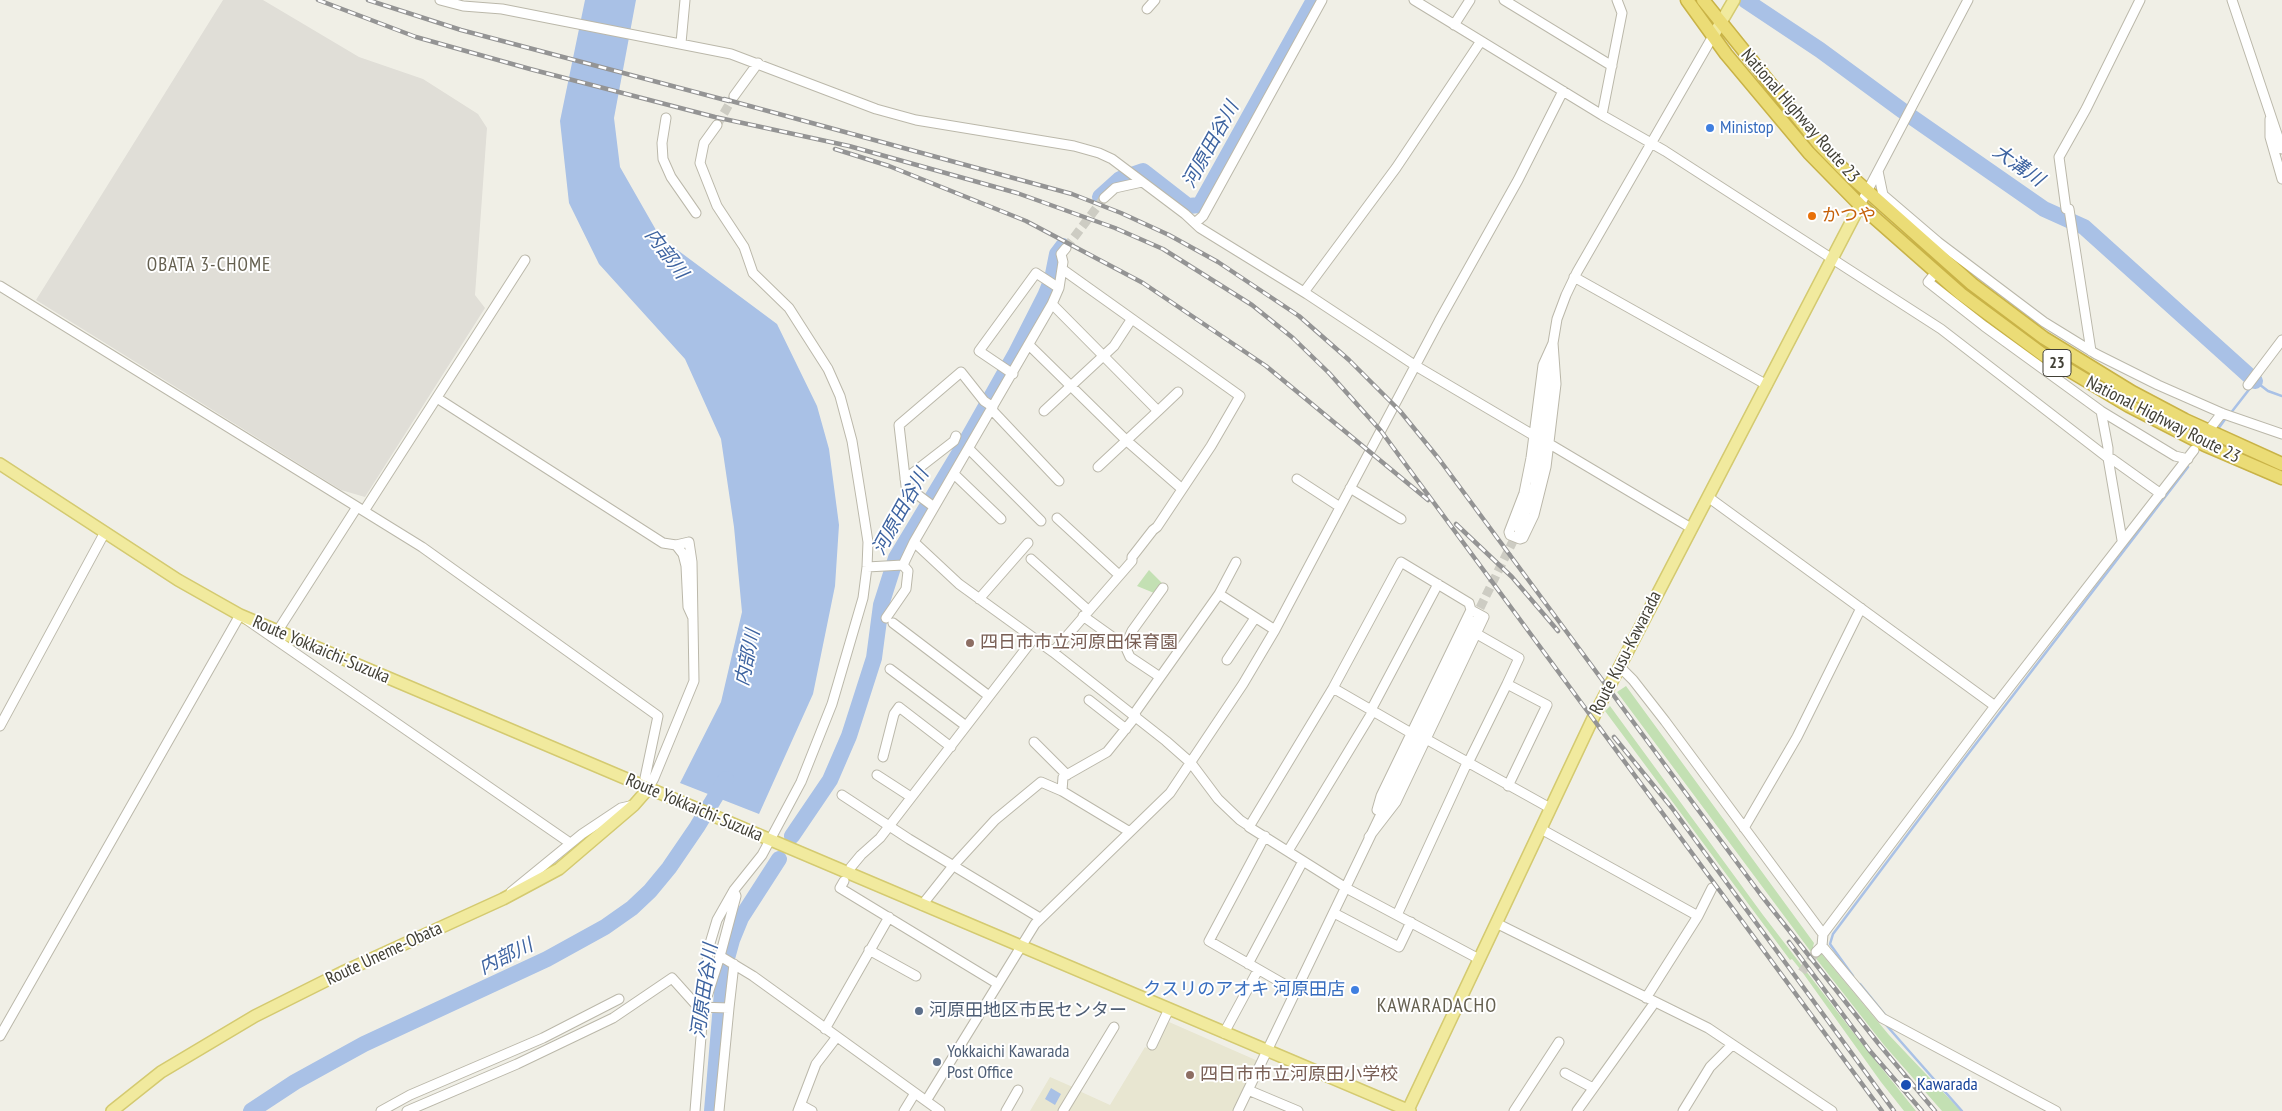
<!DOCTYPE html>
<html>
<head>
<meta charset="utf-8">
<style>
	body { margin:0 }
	canvas { display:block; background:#f0efe6 }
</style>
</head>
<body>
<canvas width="2282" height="1111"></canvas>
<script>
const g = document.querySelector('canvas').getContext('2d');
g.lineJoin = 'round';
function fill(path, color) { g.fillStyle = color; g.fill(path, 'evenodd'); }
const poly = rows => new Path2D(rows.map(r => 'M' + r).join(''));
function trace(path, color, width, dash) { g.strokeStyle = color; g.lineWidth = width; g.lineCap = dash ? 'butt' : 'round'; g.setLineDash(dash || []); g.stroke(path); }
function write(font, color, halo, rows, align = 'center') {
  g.font = font + ' "PT Sans Narrow","Noto Sans JP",sans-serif'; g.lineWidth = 4; g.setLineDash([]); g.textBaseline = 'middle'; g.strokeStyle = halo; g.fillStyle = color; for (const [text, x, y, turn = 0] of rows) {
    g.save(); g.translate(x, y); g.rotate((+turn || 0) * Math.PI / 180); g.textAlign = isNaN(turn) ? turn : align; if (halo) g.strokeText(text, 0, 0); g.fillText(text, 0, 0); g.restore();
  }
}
const industrial = poly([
	[223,0,263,0,359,57,423,79,478,114,487,128,475,295,485,308,365,497,341,490,36,300]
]);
const education = poly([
	[1169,1022,1258,1061,1234,1111,1065,1111,1077,1090,1110,1105,1145,1047,1152,1050],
	[1050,1077,1075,1088,1060,1111,1030,1111]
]);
const green = poly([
	[1149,570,1163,584,1158,592,1154,593,1137,586],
	[1626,686,1814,943,1813,947,1820,952,1889,1035,1961,1111,1942,1111,1884,1045,1814,956,1617,692],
	[1610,706,1763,915,1859,1040,1916,1111,1904,1111,1881,1082,1800,969,1792,959,1790,960,1605,711]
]);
const water = poly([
	[585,0,636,0,614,118,620,167,660,237,777,324,817,406,829,449,839,525,835,586,813,694,759,814,680,783,721,702,742,612,734,527,721,439,685,359,599,264,569,203,560,121],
	[1051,1088,1061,1094,1055,1105,1045,1099]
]);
const stream = poly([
	[2254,382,2255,381,2268,391,2282,396],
	[2230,414,2251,387],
	[2218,429,2226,418],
	[1853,976,1830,944,1833,934,1962,762,2188,467],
	[1860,984,1886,1016],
	[1887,1026,1962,1111]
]);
const river = poly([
	[1745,0,1820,50,1903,111,2044,209,2084,227,2255,381],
	[1100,197,1120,179,1143,171,1188,206,1200,205,1314,0],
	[792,836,830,780,849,736,874,658,881,605,896,558,963,447,1016,353,1045,296,1052,279,1057,254,1063,246],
	[251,1111,295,1082,364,1044,547,959,605,927,632,908,650,891,669,868,697,827,726,779],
	[712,1111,724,969,732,940,741,918,779,859]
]);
const minorTunnel = poly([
	[717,125,734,96],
	[1066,248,1104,198],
	[1474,620,1518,531],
	[1802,972,1816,952]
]);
const minor = poly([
	[440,0,463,6,502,9,731,54,876,109,916,120,1074,146,1099,153,1112,159,1185,214,1200,228,1307,294,1416,366,1533,435],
	[1414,0,1602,115,1665,151,1941,329,2108,458,2122,540],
	[1504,0,1612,66],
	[2232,0,2282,149],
	[1147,9,1155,0],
	[1454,25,1470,0],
	[681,43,685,0],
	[734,96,758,63],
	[1602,115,1622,13,1617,0],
	[666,118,662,143,663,159,671,177,696,213],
	[2270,119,2270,137,2282,179],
	[1878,171,1883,195,1938,242,2044,322,2096,354,2158,385,2224,414,2282,434],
	[1104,198,1115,188,1142,182],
	[1860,205,1968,0],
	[2066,209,2059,157,2086,109,2140,0],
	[2069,209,2091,351],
	[1195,223,1203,216,1322,0],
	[1936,272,1928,282,1984,326,2101,411,2175,456,2188,459],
	[1574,277,1767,385],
	[0,286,422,547,658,716,645,778,648,789],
	[1304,292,1396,168,1481,41],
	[1052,304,1158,411,1178,392],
	[1553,343,1556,384,1546,467,1534,515,1523,538,1520,539,1510,535,1509,532,1524,493,1531,458,1543,365,1553,343],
	[1029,345,1127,441,1182,489],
	[1013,374,979,351,1036,273,1059,288],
	[2248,385,2282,340],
	[437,398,663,543,676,545,683,554,686,566,688,607,693,618],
	[992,410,1059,481],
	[1044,411,1114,346,1131,320],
	[2101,411,2108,448,2108,458,2112,459,2161,494],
	[2212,426,2222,413],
	[1548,443,1691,528],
	[969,449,1041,521],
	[1098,467,1158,411],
	[954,474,1001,519],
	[905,479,954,441,956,436],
	[1297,479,1340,507],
	[1350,488,1401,519],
	[1708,497,1995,706],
	[934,507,906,486,899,425,961,372,984,401,993,407],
	[364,511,525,260],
	[1057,518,1119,575],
	[1519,530,1535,485,1553,343,1557,319,1566,295,1577,272,1713,36],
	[914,542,959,584,1053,652,1166,741,1191,763,1218,799,1240,820,1249,826],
	[1031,559,1088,610],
	[867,567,903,565,914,542,1052,304,1059,288,1063,262,1061,254,1066,248],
	[1219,594,1275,630],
	[979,599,1028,543],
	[1083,616,1125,646],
	[886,618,906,589,908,571,903,565],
	[893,623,989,696],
	[277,632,357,507],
	[1477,634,1519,658,1507,684,1547,705,1508,786],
	[1053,652,1132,561,1132,557,1153,530,1157,527,1211,446,1240,396,1062,269],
	[1227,660,1255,618],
	[1619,666,1633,680,1665,721,1823,934,1822,946,1816,952],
	[890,669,966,726],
	[1160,677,1130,657,1125,646,1132,631,1163,588],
	[1333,688,1411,733],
	[1089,700,1126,729],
	[1371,710,1438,584],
	[1134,714,1219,594,1236,562],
	[0,726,105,532],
	[1426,739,1550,808],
	[1034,742,1067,775],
	[883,757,894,714,899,707,951,747],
	[1468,763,1507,684],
	[877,775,911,797],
	[648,789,654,778,694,681,692,562,689,542,676,545],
	[842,795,909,839,1040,918],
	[1377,810,1381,796,1471,610],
	[1744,828,1797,737,1861,608],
	[1541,829,1698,916],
	[1130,832,1062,791,1063,777,1107,752,1136,716],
	[1265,836,1209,941,1296,991],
	[1369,837,1396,802,1484,617,1471,610,1469,603,1401,562,1333,688,1249,827,1346,888,1479,959],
	[1288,851,1373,711],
	[851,867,861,855,880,838,1034,638],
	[844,881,840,888,998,984],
	[511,892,582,834,621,808,634,805],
	[922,905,953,866,995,820,1041,782,1062,791],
	[1334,913,1399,947,1411,922],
	[1397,915,1467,763],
	[1496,923,1708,1028,1832,1111],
	[1823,934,1995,706,2194,450],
	[1822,946,1882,1018,2056,1111],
	[869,950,916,976],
	[720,956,753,976,940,1111],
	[1248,964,1303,861],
	[1646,998,1698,916,1712,888],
	[705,1003,720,956,736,896,734,891],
	[729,1008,734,964],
	[825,1029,889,917],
	[1224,1033,1258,970],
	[0,1036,240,615,570,843],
	[1152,1045,1169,1009],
	[1565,1073,1593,1088],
	[1248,1090,1298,1111],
	[926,1101,1035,924,1170,793,1243,684,1275,630,1439,321,1518,180,1563,91],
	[801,1105,812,1111],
	[381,1111,410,1095,543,1038,619,999],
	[407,1111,517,1064,613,1018,672,978,698,1007,729,1008,719,1111],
	[695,1111,708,950,717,920,734,890,762,855,801,782,832,704,863,598,867,567,868,542,861,497,852,441,840,396,828,369,789,308,753,273,744,247,717,206,700,163,704,143,717,125],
	[798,1111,816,1064,836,1038],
	[904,1111,915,1093],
	[1006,1111,1018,1090],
	[1063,1111,1114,1027],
	[1238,1111,1474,621],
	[1514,1111,1559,1042],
	[1577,1111,1655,1002],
	[1683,1111,1710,1067,1732,1045]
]);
const major = poly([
	[1713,36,1734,0],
	[0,464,178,580,240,615,1410,1111],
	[1408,1110,1595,714,1860,205],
	[112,1111,161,1072,255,1016,345,971,503,899,559,869,634,805,648,789]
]);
const highway = poly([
	[1687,0,1726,54,1809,153,1860,205,1961,294,2042,354,2129,406,2205,445,2282,478],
	[1703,0,1819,144,1847,173,1972,284,2044,338,2132,392,2185,420,2282,464]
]);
const rail = poly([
	[318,0,416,37,530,69,715,117,849,146,1017,193,1115,228,1163,249,1252,305,1293,338,1329,373,1381,431,1882,1111],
	[368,0,461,30,729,101],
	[724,99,1072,194,1121,213,1169,235,1218,262,1299,316,1349,360,1400,411,1439,459,1761,895,1878,1043,1935,1111],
	[835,149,889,166,1026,221,1143,283,1266,366,1428,500],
	[1456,524,1512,577,1558,631],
	[1614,737,1672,808,1894,1111],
	[1789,942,1870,1051,1922,1111]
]);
const markers = [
	[1710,128,5,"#3f7fe0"],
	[1812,216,5,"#e8710a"],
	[970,643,5,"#8d6e63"],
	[1355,990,5,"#3f7fe0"],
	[919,1011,5,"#5c6f8a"],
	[937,1062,5,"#5c6f8a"],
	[1190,1075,5,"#8d6e63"],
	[1906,1085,6,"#1a4fb4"]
];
const shields = [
	[2057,363,28]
];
const shieldNames = [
	["23",2057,363]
];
const streetNames = [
	["National Highway Route 23",1800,116,49],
	["National Highway Route 23",2163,420,27],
	["Route Yokkaichi-Suzuka",321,650,23],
	["Route Kusu-Kawarada",1626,653,-63],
	["Route Yokkaichi-Suzuka",694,808,23],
	["Route Uneme-Obata",384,954,-25]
];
const shopNames = [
	["Ministop",1720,128],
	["クスリのアオキ 河原田店",1345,990,"right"]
];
const foodNames = [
	["かつや",1822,216]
];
const educationNames = [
	["四日市市立河原田保育園",980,643],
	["四日市市立河原田小学校",1200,1075]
];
const serviceNames = [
	["河原田地区市民センター",929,1011],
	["Yokkaichi Kawarada",947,1052],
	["Post Office",947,1073]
];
const transitNames = [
	["Kawarada",1917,1085]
];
const waterNames = [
	["河原田谷川",1211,145,-61],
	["大溝川",2018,166,35],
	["内部川",666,254,53],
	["河原田谷川",901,512,-61],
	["内部川",748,658,-78],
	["内部川",506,957,-26],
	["河原田谷川",705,991,-82]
];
const neighbourhoodNames = [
	["OBATA 3-CHOME",209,266]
];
const quarterNames = [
	["KAWARADACHO",1437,1006]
];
fill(industrial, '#e0ded7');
fill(education, '#e8e6d1');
fill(green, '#c3e0b3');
fill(water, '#a9c1e6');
trace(stream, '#a9c1e6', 2.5);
trace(river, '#a9c1e6', 16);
trace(minorTunnel, '#cdccc3', 9, [9, 4.5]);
trace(minor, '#bbb8aa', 11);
trace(major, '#d4ca70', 14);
trace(highway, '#c9b347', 15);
trace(minor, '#fff', 9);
trace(major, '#f1ea9e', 11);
trace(highway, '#ebdc76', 12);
trace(rail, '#949494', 4.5);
trace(rail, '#fff', 2.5, [8]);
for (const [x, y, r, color] of markers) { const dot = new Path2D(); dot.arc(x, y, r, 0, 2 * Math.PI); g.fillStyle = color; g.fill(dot); trace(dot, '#fff', 2); }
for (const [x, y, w] of shields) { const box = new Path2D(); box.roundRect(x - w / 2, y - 13.5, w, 27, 4); g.fillStyle = '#fff'; g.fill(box); trace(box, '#424036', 1); }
write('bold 16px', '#424036', null, shieldNames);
write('18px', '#424036', '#fff', streetNames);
write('18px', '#366cbe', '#fff', shopNames, 'left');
write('18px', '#c56008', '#fff', foodNames, 'left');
write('18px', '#785e54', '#fff', educationNames, 'left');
write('18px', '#4e5e75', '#fff', serviceNames, 'left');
write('18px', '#164399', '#fff', transitNames, 'left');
write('italic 19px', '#3d63a0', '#fff', waterNames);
g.letterSpacing = '1px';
write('19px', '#645f4f', '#fff', neighbourhoodNames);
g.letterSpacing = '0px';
g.letterSpacing = '1px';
write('20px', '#645f4f', '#fff', quarterNames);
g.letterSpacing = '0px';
</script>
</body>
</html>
